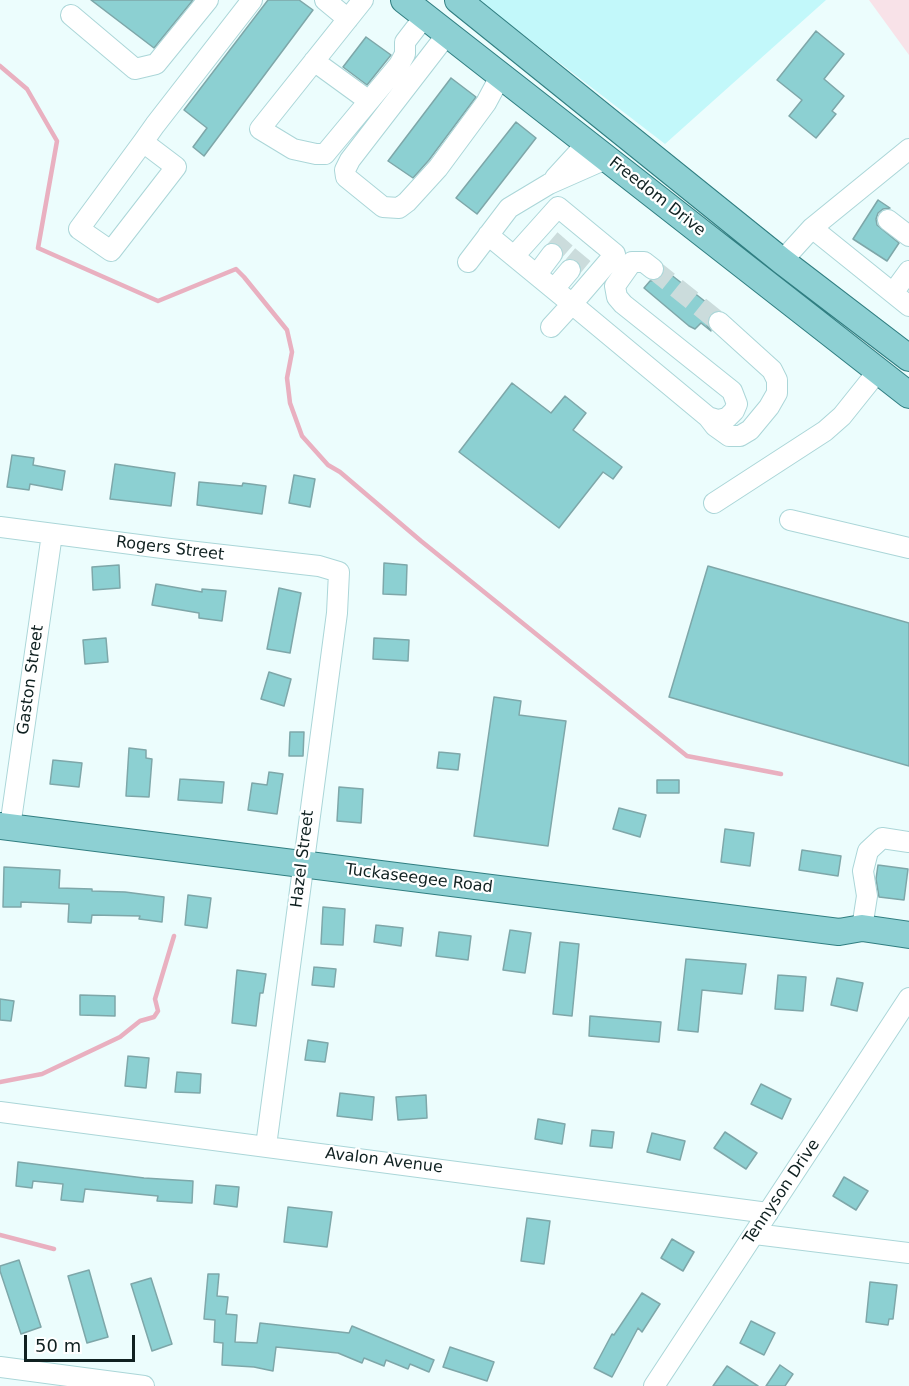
<!DOCTYPE html>
<html>
<head>
<meta charset="utf-8">
<style>
	body { margin:0 }
	#map { position:relative; width:909px; height:1386px; overflow:hidden; background:#ecfdfd; font-family:"DejaVu Sans",sans-serif }
	canvas { display:block }
	.scale { position:absolute; left:24px; top:1335px; width:111px; height:27px; box-sizing:border-box; border:3px solid #0f2020; border-top:0; padding-left:8px; font-size:18px; line-height:21px; white-space:nowrap; color:#0f2020; -webkit-text-stroke:4px #fff; paint-order:stroke }
</style>
</head>
<body>
<div id="map">
<canvas width="909" height="1386"></canvas>
<div class="scale">50 m</div>
</div>
<script>
const g = document.querySelector('canvas').getContext('2d');
g.lineJoin = 'round';
function fill(path, color) { g.fillStyle = color; g.fill(path, 'evenodd'); }
const poly = rows => new Path2D(rows.map(r => 'M' + r).join(''));
function trace(path, color, width, dash) { g.strokeStyle = color; g.lineWidth = width; g.lineCap = dash ? 'butt' : 'round'; g.setLineDash(dash || []); g.stroke(path); }
function write(font, color, halo, rows, align = 'center') {
  g.font = font + ' "DejaVu Sans",sans-serif'; g.lineWidth = 4.5; g.setLineDash([]); g.textBaseline = 'middle'; g.strokeStyle = halo; g.fillStyle = color; for (const [text, x, y, turn = 0] of rows) {
    g.save(); g.translate(x, y); g.rotate((+turn || 0) * Math.PI / 180); g.textAlign = isNaN(turn) ? turn : align; if (halo) g.strokeText(text, 0, 0); g.fillText(text, 0, 0); g.restore();
  }
}
const built = poly([
	[478,0,826,0,665,144]
]);
const green = poly([
	[869,0,909,0,909,55]
]);
const stream = poly([
	[0,66,27,89,57,141,38,248,158,301,236,269,244,277,287,330,292,352,287,378,290,403,302,436,328,465,340,472,421,541,687,756,781,774],
	[0,1082,42,1074,120,1037,140,1021,154,1017,158,1011,155,999,174,936],
	[0,1235,54,1249]
]);
const building = poly([
	[91,0,193,0,154,48,91,0],
	[268,0,299,0,313,10,204,156,193,147,207,128,184,110,268,0],
	[816,31,844,54,824,79,844,96,832,111,836,114,816,138,789,116,802,100,777,80,816,31],
	[366,37,391,55,367,85,343,67,366,37],
	[451,78,476,97,429,160,413,178,388,161,451,78],
	[516,122,536,138,477,214,456,198,516,122],
	[878,200,890,208,883,209,878,213,876,219,877,225,899,243,887,261,853,239,878,200],
	[665,270,716,310,711,314,707,319,707,325,711,331,701,323,695,329,689,326,644,288,650,281,657,280,662,277,665,270],
	[512,383,551,413,565,396,586,413,573,430,622,467,613,479,603,472,559,528,459,452,512,383],
	[12,455,34,458,33,465,65,471,62,490,30,484,29,490,7,487,12,455],
	[115,464,175,473,171,506,110,499,115,464],
	[294,475,315,479,310,507,289,503,294,475],
	[199,482,242,486,243,483,266,486,262,514,197,505,199,482],
	[384,563,407,565,406,595,383,594,384,563],
	[119,565,120,588,93,590,92,567,119,565],
	[708,566,909,623,909,766,669,697,708,566],
	[156,584,202,592,202,589,226,591,222,621,199,618,199,613,152,605,156,584],
	[279,588,301,593,290,653,267,649,279,588],
	[106,638,108,662,85,664,83,640,106,638],
	[374,638,409,640,408,661,373,659,374,638],
	[269,672,291,679,284,706,261,699,269,672],
	[494,697,521,701,519,715,566,721,548,846,474,836,494,697],
	[290,732,304,732,303,756,289,756,290,732],
	[129,748,146,750,146,758,152,759,149,797,126,796,129,748],
	[439,752,460,754,458,770,437,768,439,752],
	[53,760,82,763,79,787,50,784,53,760],
	[269,772,283,774,277,814,248,810,252,783,267,785,269,772],
	[180,779,224,782,222,803,178,800,180,779],
	[657,780,679,780,679,793,657,793,657,780],
	[339,787,363,789,361,823,337,821,339,787],
	[619,808,646,815,640,837,613,829,619,808],
	[725,829,754,833,750,866,721,862,725,829],
	[802,850,841,856,838,876,799,870,802,850],
	[878,865,908,869,904,900,879,897,876,879,878,865],
	[4,867,60,870,59,888,92,889,92,891,125,892,164,897,162,922,139,919,140,916,92,915,91,923,68,922,69,904,21,902,21,907,3,907,4,867],
	[188,895,211,898,207,928,185,925,188,895],
	[323,907,345,909,343,945,321,944,323,907],
	[376,925,403,928,401,946,374,942,376,925],
	[510,930,531,933,525,973,503,970,510,930],
	[439,932,471,936,468,960,436,956,439,932],
	[560,942,579,944,572,1016,553,1014,560,942],
	[686,959,746,964,742,994,702,990,698,1032,678,1030,686,959],
	[314,967,336,969,334,987,312,985,314,967],
	[237,970,266,974,263,993,260,993,256,1026,232,1023,237,970],
	[778,975,806,977,803,1011,775,1009,778,975],
	[837,978,863,983,857,1011,831,1005,837,978],
	[80,995,115,996,115,1016,80,1015,80,995],
	[0,999,14,1001,11,1021,0,1020,0,999],
	[590,1016,661,1022,659,1042,589,1036,590,1016],
	[308,1040,328,1043,325,1062,305,1060,308,1040],
	[128,1056,149,1058,146,1088,125,1086,128,1056],
	[177,1072,201,1074,200,1093,175,1092,177,1072],
	[761,1084,791,1099,782,1119,751,1104,761,1084],
	[340,1093,374,1097,372,1120,337,1116,340,1093],
	[426,1095,427,1118,398,1120,396,1097,426,1095],
	[538,1119,565,1124,562,1144,535,1139,538,1119],
	[592,1130,614,1132,612,1148,590,1146,592,1130],
	[725,1132,757,1153,746,1169,714,1148,725,1132],
	[652,1133,685,1141,680,1160,647,1152,652,1133],
	[18,1162,144,1178,193,1181,192,1203,157,1201,158,1196,85,1189,83,1202,61,1200,63,1184,33,1181,32,1188,16,1186,18,1162],
	[844,1177,868,1191,856,1210,833,1196,844,1177],
	[216,1185,239,1187,237,1207,214,1204,216,1185],
	[288,1207,332,1212,327,1247,284,1242,288,1207],
	[527,1218,550,1221,544,1264,521,1261,527,1218],
	[672,1239,694,1252,683,1271,661,1258,672,1239],
	[19,1260,41,1327,21,1334,0,1271,0,1266,19,1260],
	[89,1270,108,1337,87,1343,68,1276,89,1270],
	[208,1274,219,1274,217,1296,228,1297,226,1314,237,1315,235,1342,257,1343,260,1323,349,1333,352,1326,434,1360,429,1372,410,1364,408,1369,386,1360,384,1366,364,1358,362,1363,338,1353,276,1347,273,1371,254,1367,222,1365,223,1343,214,1342,215,1320,204,1319,208,1274],
	[151,1278,172,1344,152,1351,131,1284,151,1278],
	[870,1282,897,1285,893,1319,889,1319,888,1325,866,1322,870,1282],
	[642,1293,660,1304,642,1332,638,1328,612,1377,594,1368,612,1334,614,1335,642,1293],
	[751,1321,775,1333,764,1355,740,1343,751,1321],
	[450,1347,494,1362,487,1381,443,1367,450,1347],
	[780,1365,793,1374,785,1386,766,1386,780,1365],
	[727,1366,758,1386,713,1386,727,1366]
]);
const minorTunnel = poly([
	[552,254,571,232],
	[653,269,719,322],
	[570,270,590,246]
]);
const minor = poly([
	[325,0,348,19],
	[363,0,260,129,293,149,316,154,325,154,399,65,405,54,405,42,425,16],
	[71,15,135,69,156,64,208,0],
	[448,33,350,160,345,170,346,177,383,207,399,208,407,202,438,168,486,103,501,75],
	[314,61,369,101],
	[143,142,176,167,111,251,79,229,143,142,155,125,252,0],
	[555,178,588,142],
	[888,220,909,236],
	[812,228,909,306],
	[488,235,572,304,551,327],
	[515,255,558,207,615,254,572,304,708,417,715,426,729,436,740,436,750,430,769,407,777,393,777,380,772,370,719,322],
	[782,261,812,228,909,149],
	[468,262,509,208,549,184,608,158],
	[653,269,644,262,632,262,615,286,617,297,623,304,732,391,737,404,734,411,727,418,718,420,708,417],
	[537,274,552,254],
	[554,289,570,270],
	[893,293,909,271],
	[714,503,825,431,842,416,878,371],
	[790,520,909,548],
	[0,527,170,549,319,566,339,572,337,613,266,1146],
	[10,827,52,534],
	[862,928,867,896,863,871,868,851,882,838,909,842],
	[0,1112,768,1213],
	[755,1234,909,1253],
	[0,1367,144,1386],
	[654,1386,909,998]
]);
const major = poly([
	[404,0,909,395],
	[458,0,782,261,909,358],
	[0,826,839,932,862,928,909,935]
]);
const streetNames = [
	["Freedom Drive",657,197,38],
	["Rogers Street",170,549,7],
	["Gaston Street",31,680,-82],
	["Hazel Street",303,859,-83],
	["Tuckaseegee Road",419,879,7],
	["Avalon Avenue",384,1161,7],
	["Tennyson Drive",782,1192,-56]
];
fill(built, '#c2f8fa');
fill(green, '#f8e2e8');
trace(stream, '#e9b0c0', 4.5);
fill(building, '#8cd0d2');
trace(building, '#7ea7a9', 1.5);
trace(minorTunnel, '#cbdcdc', 20, [20, 10]);
trace(minor, '#abd6d8', 22);
trace(major, '#307e81', 28);
trace(minor, '#fff', 20);
trace(major, '#8dd0d3', 26);
write('16px', '#0f2020', '#fff', streetNames);
</script>
</body>
</html>
